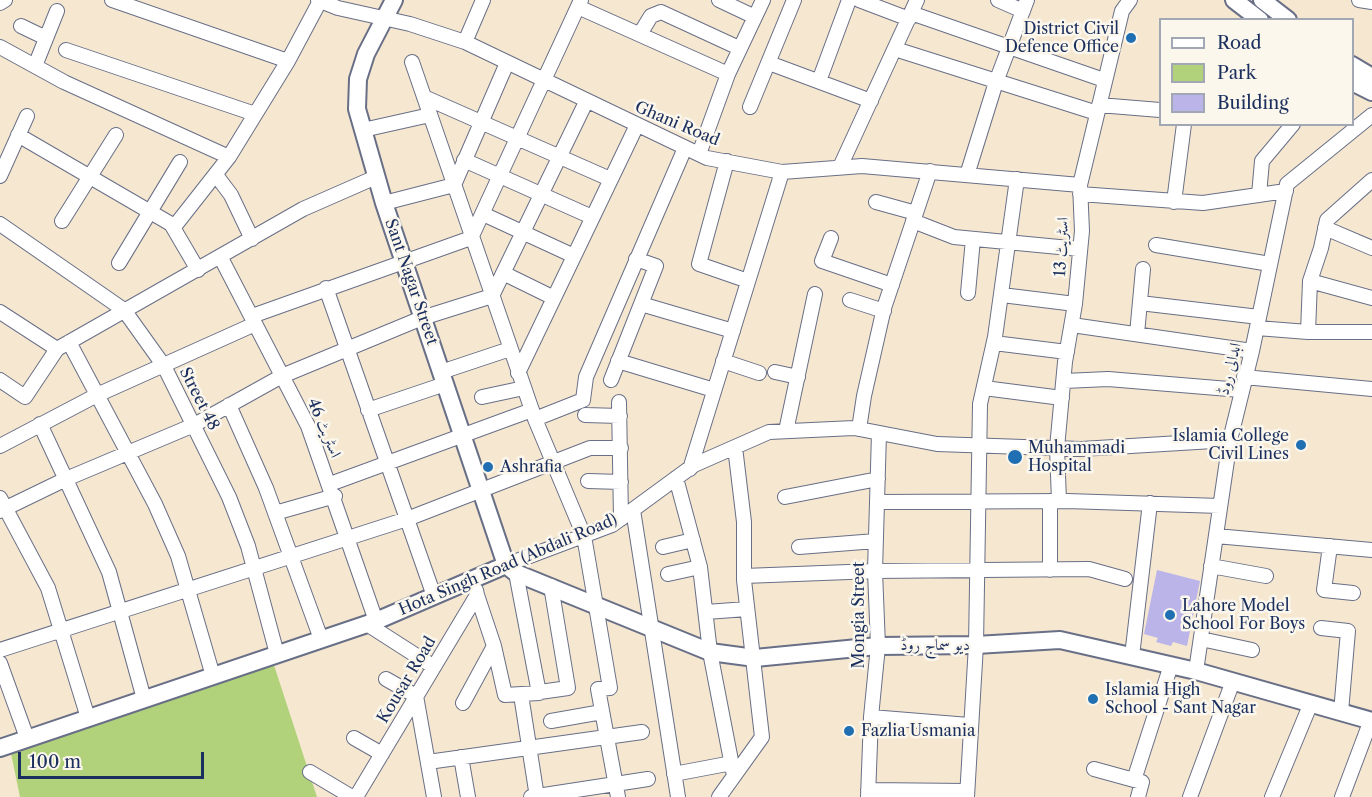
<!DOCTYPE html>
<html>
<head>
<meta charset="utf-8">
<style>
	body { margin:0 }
	#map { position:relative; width:1372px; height:797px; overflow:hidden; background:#f6e7d1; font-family:"Libre Caslon Text",serif }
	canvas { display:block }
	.legend { position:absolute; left:1159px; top:18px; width:195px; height:108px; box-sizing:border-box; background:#fbf7ec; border:2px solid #a1a7b3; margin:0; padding:8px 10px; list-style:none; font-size:18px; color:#1b2f5e }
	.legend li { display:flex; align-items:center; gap:12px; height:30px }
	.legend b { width:30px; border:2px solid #a1a7b3 }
	.scale { position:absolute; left:18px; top:752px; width:186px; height:27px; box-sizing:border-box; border:3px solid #1b2f5e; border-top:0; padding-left:8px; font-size:18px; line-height:21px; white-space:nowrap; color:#1b2f5e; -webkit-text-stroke:4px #fbf7ec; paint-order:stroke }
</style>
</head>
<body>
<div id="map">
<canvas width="1372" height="797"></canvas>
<ul class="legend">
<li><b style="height:8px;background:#fff"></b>Road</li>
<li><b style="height:16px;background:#b1d27a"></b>Park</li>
<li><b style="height:16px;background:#bbb4e9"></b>Building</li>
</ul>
<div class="scale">100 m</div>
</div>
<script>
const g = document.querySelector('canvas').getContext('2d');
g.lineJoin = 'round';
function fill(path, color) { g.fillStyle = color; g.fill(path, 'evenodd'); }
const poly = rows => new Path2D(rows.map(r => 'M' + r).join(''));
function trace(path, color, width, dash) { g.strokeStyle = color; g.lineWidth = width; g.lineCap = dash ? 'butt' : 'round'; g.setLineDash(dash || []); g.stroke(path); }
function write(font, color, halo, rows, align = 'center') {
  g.font = font + ' "Libre Caslon Text",Amiri,serif'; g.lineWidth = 5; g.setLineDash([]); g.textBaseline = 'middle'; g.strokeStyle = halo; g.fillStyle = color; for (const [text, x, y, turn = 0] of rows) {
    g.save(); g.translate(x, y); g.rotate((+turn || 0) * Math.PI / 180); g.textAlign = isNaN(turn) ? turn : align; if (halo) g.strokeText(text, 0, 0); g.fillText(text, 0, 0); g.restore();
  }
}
const green = poly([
	[271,656,317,797,20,797,9,744]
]);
const building = poly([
	[1157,570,1200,581,1187,646,1173,642,1171,646,1156,642,1158,638,1144,634]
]);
const minor = poly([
	[112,0,288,61,229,157,174,227],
	[318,0,338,8,410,24,465,42,707,158,782,172,862,166,1080,185],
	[719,0,755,17],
	[859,0,909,19],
	[998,0,1023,11],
	[1359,0,1372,2],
	[0,3,5,0],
	[578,7,728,74,699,154],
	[911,13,1104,80],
	[21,26,46,38],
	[640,34,651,16,661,12,739,48],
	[465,42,483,0],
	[0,47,64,82,229,157],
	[895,49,1097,113],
	[66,50,255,114],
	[288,61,320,1],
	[412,62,535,419,584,536,610,688,598,689,618,797],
	[769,63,871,101],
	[35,66,57,11],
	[728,74,763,0],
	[819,81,849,0],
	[424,97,610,179],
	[1099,105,1160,110],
	[750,107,794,0],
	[363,130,430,115],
	[18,135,171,224,198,270],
	[464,160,592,217],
	[727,161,699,264,748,281],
	[840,167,917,0],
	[216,175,231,195,252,239],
	[967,175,996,82,1027,0],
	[0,176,27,116],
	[1080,194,1203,203,1286,191],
	[1259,195,1262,161,1293,124],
	[876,202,916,213],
	[1174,202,1184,124],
	[384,203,454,185,507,63],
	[483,214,574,256],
	[62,221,116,135],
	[913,221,954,237,1080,249],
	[0,224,124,310,164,366,229,497,248,546,277,654],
	[1325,228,1372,248],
	[831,238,822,261,892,285],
	[1156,245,1270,264],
	[221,258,308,426,376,621],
	[119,263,180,162],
	[503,273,554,298],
	[1310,281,1372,298],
	[326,288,434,596],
	[968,293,973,239],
	[1002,295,1075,304],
	[850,300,884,311],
	[1140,303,1259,317],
	[641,304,733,331],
	[0,312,57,349],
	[252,316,471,238,581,0],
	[1072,325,1252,351],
	[1257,328,1308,332,1372,332],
	[1308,332,1310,281,1321,248,1327,220,1372,180],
	[1137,334,1143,269],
	[69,342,155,504,178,556,213,676],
	[994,343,1067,352],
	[618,361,714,390],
	[723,361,759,373],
	[441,372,510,349],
	[775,372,798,377],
	[518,373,637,125],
	[1244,377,1372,389],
	[0,380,25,397,57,349,303,209,376,177],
	[611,380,656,266,636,259],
	[1064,381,1108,379,1241,390],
	[984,388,1062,398],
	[482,397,524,388],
	[619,402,621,519],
	[229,405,266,488,321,639],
	[368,410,445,384],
	[585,415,620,416],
	[535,419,583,400,586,377,685,148],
	[40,424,109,572,144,699],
	[859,429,864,396,884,308,930,171],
	[786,431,815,294],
	[0,446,97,395,255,324],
	[690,469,782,172],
	[676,478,700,567,710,652,734,776],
	[588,481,621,482],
	[330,484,532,410],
	[785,497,878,479],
	[0,498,48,588,88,718],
	[1059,501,1057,448,1065,362,1075,304,1082,231,1080,185,1122,11,1130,0],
	[878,502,1067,501,1220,506],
	[633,510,678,797],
	[0,511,66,479,194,425,282,376,422,318,492,296,586,102],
	[275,513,335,496],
	[1216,536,1372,550],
	[1330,546,1324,590,1353,593],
	[663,547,693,540],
	[799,547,876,541],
	[506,565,612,525,694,465,769,432,854,428,937,444,1081,449,1230,440],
	[1211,566,1266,576],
	[1050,570,1050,501],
	[668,574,700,567],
	[744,576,875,571,1089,569,1125,579],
	[477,595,494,646,505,695,539,693,516,573],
	[706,612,747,609],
	[367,624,434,667],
	[1321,628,1348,631,1341,712],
	[1201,639,1252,650],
	[0,650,407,519,590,448,621,448],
	[1132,656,1150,503],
	[0,663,27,738],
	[1196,671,1230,440,1252,351,1287,184,1372,115],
	[386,679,416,696,434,797],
	[540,692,568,688,551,586],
	[521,695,537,797],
	[463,703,494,646],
	[871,717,969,725],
	[551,721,602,712],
	[354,738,382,754],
	[461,757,468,797],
	[428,762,642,732],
	[1094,769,1134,780,1171,665],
	[310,772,352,797],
	[674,774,732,763],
	[1134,780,1142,782,1138,797],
	[868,790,967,791],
	[356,797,477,595,476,590],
	[531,797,648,779],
	[719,797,762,737,744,580,744,522,735,447],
	[868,797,871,717,878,646,875,571,879,433],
	[967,797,976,645,980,404,995,337,1017,179],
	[1190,797,1233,681],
	[1272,797,1311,703],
	[1342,797,1371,720]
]);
const major = poly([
	[394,0,366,54,358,79,357,109,384,203,506,565,516,573,710,652,755,658,878,646,976,645,1060,640,1196,671,1372,721],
	[1234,0,1260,20],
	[1262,0,1288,20],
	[1352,65,1372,77],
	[1352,82,1372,92],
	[0,748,376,621,506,565]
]);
const markers = [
	[1131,38,6,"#1f6fb2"],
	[1301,445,6,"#1f6fb2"],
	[1015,457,8,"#1f6fb2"],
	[488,467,6,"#1f6fb2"],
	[1170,615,6,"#1f6fb2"],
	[1093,699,6,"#1f6fb2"],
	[849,731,6,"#1f6fb2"]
];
const poiNames = [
	["District Civil",1119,29,"right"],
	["Defence Office",1119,47,"right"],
	["Islamia College",1289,436,"right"],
	["Civil Lines",1289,454,"right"],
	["Muhammadi",1028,448],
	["Hospital",1028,466],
	["Ashrafia",500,467],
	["Lahore Model",1182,606],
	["School For Boys",1182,624],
	["Islamia High",1105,690],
	["School - Sant Nagar",1105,708],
	["Fazlia Usmania",861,731]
];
const streetNames = [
	["Ghani Road",677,124,23],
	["اسٹریٹ 13",1062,247,-87],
	["Sant Nagar Street",411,282,71],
	["ابدالی روڈ",1230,369,-76],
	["Street 48",199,399,63],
	["اسٹریٹ 46",324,428,67],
	["Hota Singh Road (Abdali Road)",508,565,-23],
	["Mongia Street",859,615,-90],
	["دیو سماج روڈ",935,645],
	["Kousar Road",407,680,-59]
];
fill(green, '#b1d27a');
fill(building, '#bbb4e9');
trace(minor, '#686f86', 16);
trace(major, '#686f86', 20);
trace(minor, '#fff', 14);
trace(major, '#fff', 16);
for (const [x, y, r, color] of markers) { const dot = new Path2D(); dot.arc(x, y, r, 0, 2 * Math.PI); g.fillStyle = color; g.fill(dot); trace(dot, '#fbf7ec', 2); }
write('16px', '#1b2f5e', '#fbf7ec', poiNames, 'left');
write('16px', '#1b2f5e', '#fbf7ec', streetNames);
</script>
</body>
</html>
